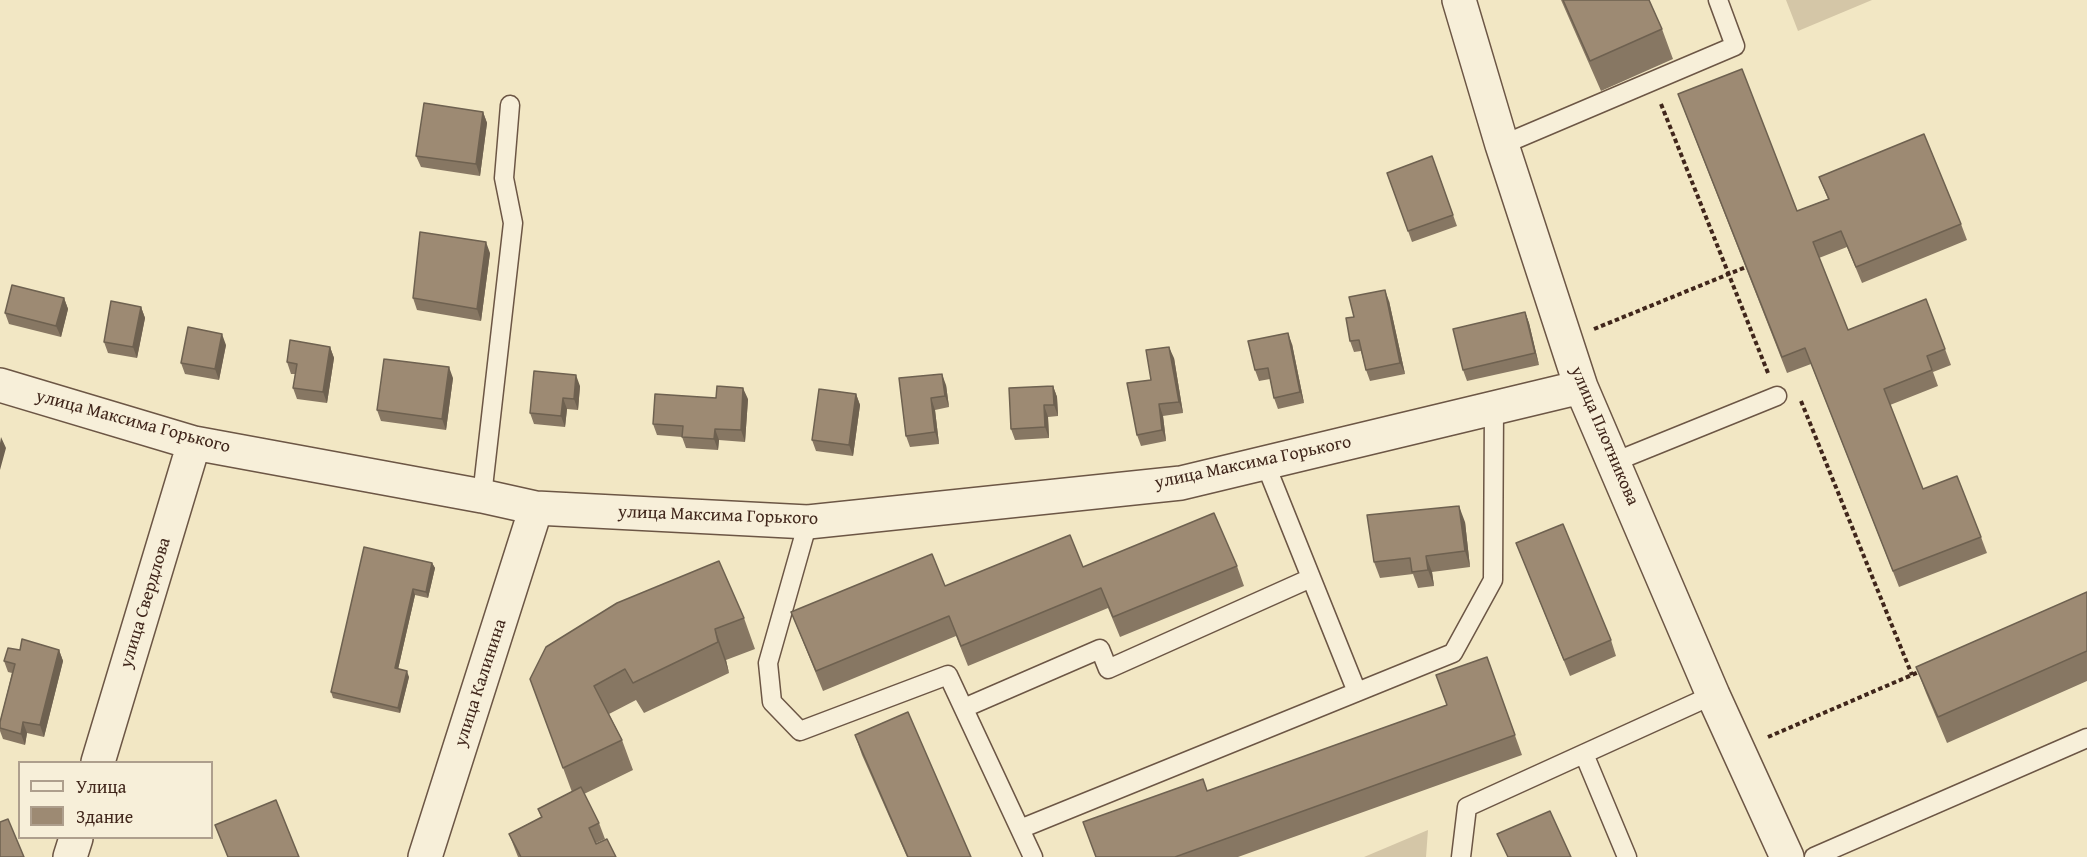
<!DOCTYPE html>
<html>
<head>
<meta charset="utf-8">
<style>
	body { margin:0 }
	#map { position:relative; width:2087px; height:857px; overflow:hidden; background:#f2e7c4; font-family:"Gentium Book Plus",serif }
	canvas { display:block }
	.legend { position:absolute; left:18px; top:761px; width:195px; height:78px; box-sizing:border-box; background:#f7efd9; border:2px solid #ae9f8d; margin:0; padding:8px 10px; list-style:none; font-size:18px; color:#40261b }
	.legend li { display:flex; align-items:center; gap:12px; height:30px }
	.legend b { width:30px; border:2px solid #ae9f8d }
</style>
</head>
<body>
<div id="map">
<canvas width="2087" height="857"></canvas>
<ul class="legend">
<li><b style="height:8px;background:#f7efd9"></b>Улица</li>
<li><b style="height:16px;background:#9d8a73"></b>Здание</li>
</ul>
</div>
<script>
const g = document.querySelector('canvas').getContext('2d');
g.lineJoin = 'round';
function fill(path, color) { g.fillStyle = color; g.fill(path, 'evenodd'); }
const poly = rows => new Path2D(rows.map(r => 'M' + r).join(''));
function trace(path, color, width, dash) { g.strokeStyle = color; g.lineWidth = width; g.lineCap = dash ? 'butt' : 'round'; g.setLineDash(dash || []); g.stroke(path); }
function write(font, color, halo, rows, align = 'center') {
  g.font = font + ' "Gentium Book Plus",serif'; g.lineWidth = 6; g.setLineDash([]); g.textBaseline = 'middle'; g.strokeStyle = halo; g.fillStyle = color; for (const [text, x, y, turn = 0] of rows) {
    g.save(); g.translate(x, y); g.rotate((+turn || 0) * Math.PI / 180); g.textAlign = isNaN(turn) ? turn : align; if (halo) g.strokeText(text, 0, 0); g.fillText(text, 0, 0); g.restore();
  }
}
const green = poly([
	[1786,0,1872,0,1798,31],
	[1428,830,1426,857,1364,857]
]);
const path = poly([
	[1661,104,1768,373],
	[1594,329,1746,267],
	[1801,401,1912,675],
	[1768,737,1921,671]
]);
const service = poly([
	[1502,145,1735,46,1718,0],
	[1614,462,1777,396],
	[1265,463,1357,692],
	[482,496,513,223,504,178,510,105],
	[808,522,768,663,772,702,800,731,948,675,1033,857],
	[964,708,1100,649,1108,669,1311,578],
	[1584,754,1627,857],
	[1020,829,1453,653,1493,580,1494,408],
	[1461,857,1467,807,1713,695],
	[1814,857,2087,738]
]);
const minor = poly([
	[1459,0,1502,145,1581,387,1713,695,1787,857],
	[0,385,194,443,482,496,536,508,808,522,1181,483,1581,387],
	[98,762,194,443],
	[70,857,76,838],
	[425,857,536,508]
]);
const wall = poly([
	[1561,0,1649,0,1662,29,1673,59,1601,91],
	[1684,110,1797,211,1828,199,1819,177,1961,224,1967,240,1862,283,1847,247,1819,258,1848,330,1945,349,1951,365,1933,372,1938,386,1890,405,1923,489,1981,537,1987,553,1899,587,1811,364,1787,373],
	[483,112,487,123,480,176,421,167,416,156],
	[1432,156,1457,226,1412,242,1387,173],
	[490,253,481,321,417,310,413,298],
	[64,298,68,309,61,337,9,324,5,313],
	[1389,301,1405,374,1370,381,1366,370,1361,351,1354,352,1350,341,1354,317],
	[141,307,145,318,137,358,108,353,104,342],
	[1525,312,1529,323,1539,365,1467,381,1463,370],
	[1292,344,1304,403,1278,409,1274,398,1270,379,1259,381,1255,370],
	[226,345,219,380,185,374,181,363],
	[330,347,334,358,327,403,297,399,293,388,295,374,291,374,287,362],
	[1174,358,1183,413,1163,416,1166,441,1141,446,1137,435,1151,380],
	[453,378,446,430,381,421,377,410],
	[899,378,946,385,949,407,935,410,939,444,910,447,906,436],
	[580,386,578,410,567,409,565,427,534,424,530,413],
	[1053,386,1057,397,1058,416,1048,417,1049,438,1015,440,1011,429],
	[856,394,860,405,853,456,816,451,812,440],
	[748,399,745,442,719,440,718,450,686,448,682,437,657,435,653,424],
	[1465,522,1470,567,1432,572,1434,586,1418,588,1413,574,1380,578,1374,562],
	[1516,543,1611,640,1616,656,1570,676],
	[432,563,435,568,428,598,415,595,398,669,409,677,400,713,333,698,331,692],
	[1237,566,1244,586,1120,637,1108,608,968,666,956,636,823,691,791,612,945,586,1083,567],
	[2087,592,2087,681,1947,743,1926,693,1916,667],
	[744,618,755,649,726,660,729,673,644,713,636,700,609,714,622,740,633,770,584,794,599,823,605,839,596,843,616,857,518,857,509,834,541,817,538,809,572,792,530,679],
	[20,650,59,650,63,661,44,737,27,733,25,745,3,739,0,731,0,722,12,673,8,672,4,661],
	[1487,657,1522,755,1238,857,1096,857,1207,791,1447,705],
	[855,735,971,857,907,857,862,755]
]);
const shadedWall = poly([
	[483,112,487,123,480,176,476,164],
	[486,242,490,253,481,321,477,309],
	[1385,290,1389,301,1405,374,1400,363],
	[64,298,68,309,61,337,56,326],
	[141,307,145,318,137,358,133,347],
	[1525,312,1529,323,1539,365,1535,353],
	[1288,333,1292,344,1304,403,1300,392],
	[222,334,226,345,219,380,215,369],
	[330,347,334,358,327,403,323,392],
	[1169,347,1174,358,1183,413,1179,402],
	[449,367,453,378,446,430,442,419],
	[942,374,946,385,949,407,945,396],
	[576,375,580,386,578,410,574,399],
	[1053,386,1057,397,1058,416,1054,405],
	[743,388,748,399,745,442,741,430],
	[856,394,860,405,853,456,849,445],
	[563,398,567,409,565,427,561,416],
	[931,398,935,410,939,444,935,432],
	[1159,404,1163,416,1166,441,1162,430],
	[1044,405,1048,417,1049,438,1045,427],
	[715,429,719,440,718,450,714,439],
	[1,437,6,448,0,470,0,443],
	[1459,506,1465,522,1470,567,1465,551],
	[1426,556,1432,572,1434,586,1428,570],
	[432,563,435,568,428,598,426,592],
	[413,589,415,595,397,674,395,668],
	[715,629,726,660,729,673,718,642],
	[59,650,63,661,44,737,40,725],
	[407,671,409,677,400,713,398,708],
	[23,722,27,733,25,745,21,734]
]);
const building = poly([
	[1563,0,1649,0,1662,29,1590,61,1563,0],
	[1742,69,1797,211,1829,199,1819,177,1924,134,1961,224,1856,267,1841,231,1813,242,1848,330,1926,299,1945,349,1927,356,1932,370,1884,389,1923,489,1957,476,1981,537,1893,571,1805,348,1782,357,1678,94,1742,69],
	[424,103,483,112,476,164,416,156,424,103],
	[1432,156,1453,215,1408,231,1387,173,1432,156],
	[420,232,486,242,477,309,413,298,420,232],
	[12,285,64,298,56,326,5,313,12,285],
	[1385,290,1400,363,1366,370,1359,340,1350,341,1346,318,1354,317,1349,297,1385,290],
	[111,301,141,307,133,347,104,342,111,301],
	[1525,312,1535,353,1463,370,1453,329,1525,312],
	[188,327,222,334,215,369,181,363,188,327],
	[1288,333,1300,392,1274,398,1268,368,1255,370,1248,341,1288,333],
	[290,340,330,347,323,392,293,388,297,364,287,362,290,340],
	[1169,347,1179,402,1159,404,1162,430,1137,435,1127,383,1151,380,1146,350,1169,347],
	[384,359,449,367,442,419,377,410,384,359],
	[534,371,576,375,574,399,563,398,561,416,530,413,534,371],
	[942,374,945,396,931,398,935,432,906,436,899,378,942,374],
	[717,386,743,388,741,430,715,429,714,439,682,437,683,426,653,424,655,394,716,398,717,386],
	[1053,386,1054,405,1044,405,1045,427,1011,429,1009,388,1053,386],
	[819,389,856,394,849,445,812,440,819,389],
	[1459,506,1465,551,1426,556,1428,570,1412,572,1410,558,1374,562,1367,515,1459,506],
	[1214,513,1237,566,1113,617,1101,588,961,646,949,616,816,671,791,612,932,554,945,586,1070,535,1083,567,1214,513],
	[1563,524,1611,640,1564,660,1516,543,1563,524],
	[364,547,432,563,426,592,413,589,395,668,407,671,398,708,331,692,364,547],
	[719,561,744,618,715,629,718,642,633,683,625,669,594,686,622,740,563,768,530,679,546,647,617,603,719,561],
	[2087,592,2087,651,1938,717,1916,667,2087,592],
	[22,639,59,650,40,725,23,722,21,734,0,728,0,722,15,664,4,661,8,648,20,650,22,639],
	[1487,657,1515,735,1175,857,1096,857,1083,822,1203,779,1207,791,1447,705,1436,675,1487,657],
	[908,712,971,857,908,857,855,735,908,712],
	[581,787,599,823,589,828,596,844,607,839,616,857,521,857,509,834,542,817,538,809,581,787],
	[276,800,299,857,228,857,215,825,276,800],
	[1550,811,1571,857,1508,857,1497,834,1550,811],
	[8,819,24,857,0,857,0,822,8,819]
]);
const streetNames = [
	["улица Максима Горького",133,422,15],
	["улица Плотникова",1604,436,67],
	["улица Максима Горького",1253,463,-12],
	["улица Максима Горького",718,516,2],
	["улица Свердлова",146,603,-73],
	["улица Калинина",481,683,-72]
];
fill(green, '#d4c6a7');
trace(service, '#6c5645', 21);
trace(minor, '#6c5645', 36);
trace(path, '#40261b', 4, [4.5, 3]);
trace(service, '#f7efd9', 18);
trace(minor, '#f7efd9', 33);
fill(wall, '#877763');
fill(shadedWall, '#6e6150');
fill(building, '#9d8a73');
trace(building, '#6e6150', 1.5);
write('18px', '#40261b', '#f7efd9', streetNames);
</script>
</body>
</html>
